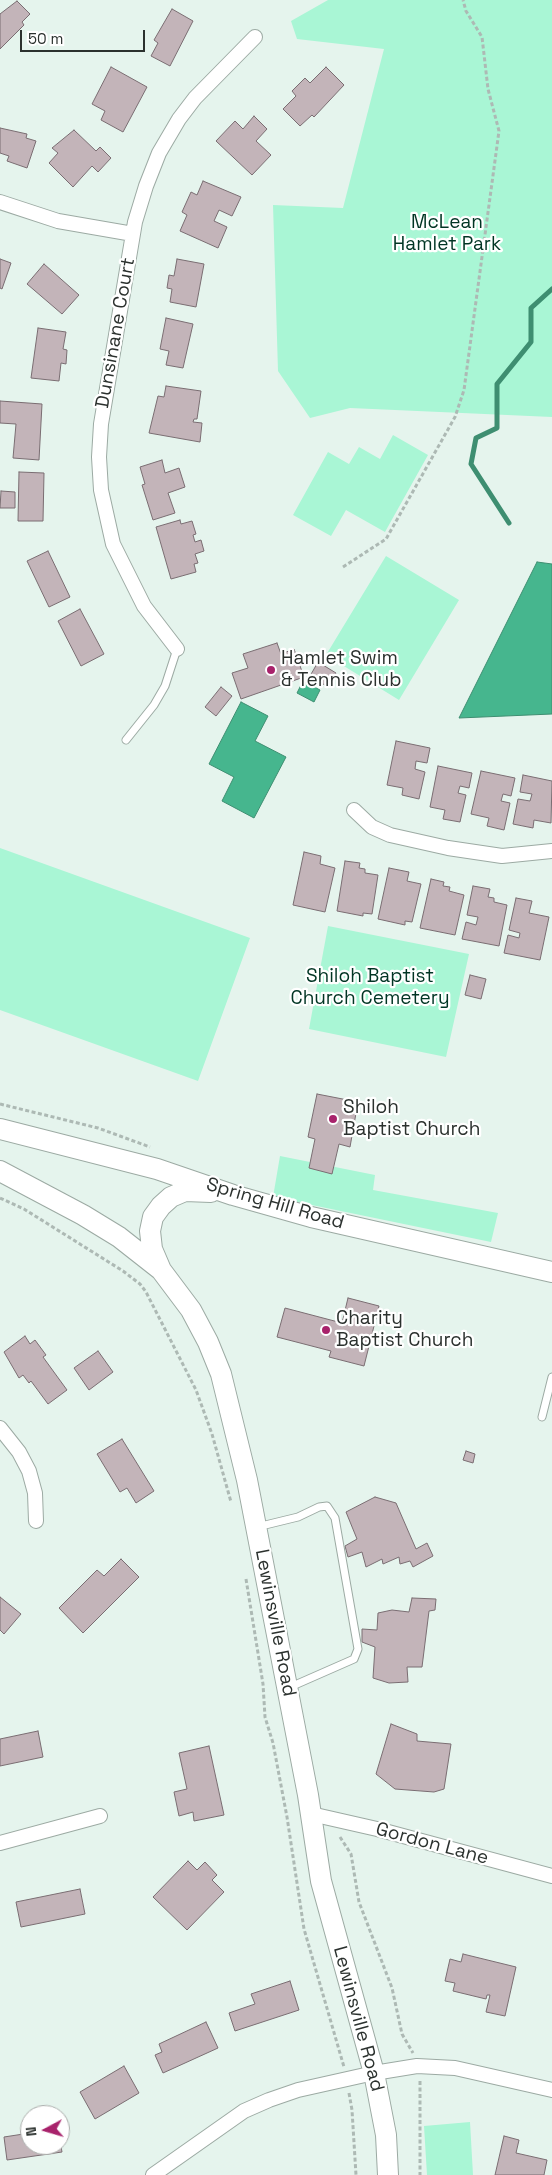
<!DOCTYPE html>
<html>
<head>
<meta charset="utf-8">
<style>
	body { margin:0 }
	#map { position:relative; width:552px; height:2175px; overflow:hidden; background:#e5f4ed; font-family:"Space Grotesk",sans-serif }
	canvas { display:block }
	.north { position:absolute; left:20px; top:2105px; width:50px; height:50px; box-sizing:border-box; background:#fff; border:1px solid #aaadab; border-radius:50%; rotate:264deg; font-size:14px; font-weight:700; line-height:20px; text-align:center; color:#2b312e }
	.north::after { content:''; display:block; margin:auto; width:18px; height:22px; background:#a8226b; clip-path:polygon(50% 0,100% 100%,50% 72%,0 100%) }
	.scale { position:absolute; left:20px; top:30px; width:125px; height:22px; box-sizing:border-box; border:2px solid #2b312e; border-top:0; padding-left:6px; font-size:15px; line-height:18px; white-space:nowrap; color:#2b312e; -webkit-text-stroke:4px #fff; paint-order:stroke }
</style>
</head>
<body>
<div id="map">
<canvas width="552" height="2175"></canvas>
<div class="north">N</div>
<div class="scale">50 m</div>
</div>
<script>
const g = document.querySelector('canvas').getContext('2d');
g.lineJoin = 'round';
function fill(path, color) { g.fillStyle = color; g.fill(path, 'evenodd'); }
const poly = rows => new Path2D(rows.map(r => 'M' + r).join(''));
function trace(path, color, width, dash) { g.strokeStyle = color; g.lineWidth = width; g.lineCap = dash ? 'butt' : 'round'; g.setLineDash(dash || []); g.stroke(path); }
function write(font, color, halo, rows, align = 'center') {
  g.font = font + ' "Space Grotesk",sans-serif'; g.lineWidth = 4.5; g.setLineDash([]); g.textBaseline = 'middle'; g.strokeStyle = halo; g.fillStyle = color; for (const [text, x, y, turn = 0] of rows) {
    g.save(); g.translate(x, y); g.rotate((+turn || 0) * Math.PI / 180); g.textAlign = isNaN(turn) ? turn : align; if (halo) g.strokeText(text, 0, 0); g.fillText(text, 0, 0); g.restore();
  }
}
const green = poly([
	[328,0,552,0,552,417,350,408,310,418,278,371,273,205,343,208,384,49,297,39,291,21],
	[393,435,428,455,385,532,346,510,331,536,293,515,328,452,349,464,359,447,380,459],
	[386,556,459,600,399,700,326,655],
	[0,848,250,938,198,1081,0,1010],
	[328,926,469,954,446,1057,309,1029],
	[280,1156,375,1175,373,1190,498,1213,491,1242,273,1197],
	[470,2122,473,2175,427,2175,424,2126]
]);
const water = poly([
	[537,562,552,564,552,714,459,718,537,562],
	[303,681,320,690,314,702,297,693,303,681],
	[241,702,268,716,255,741,286,757,254,818,222,801,234,777,209,764,241,702]
]);
const stream = poly([
	[509,523,471,464,476,438,497,428,497,384,531,342,531,308,552,289]
]);
const building = poly([
	[17,1,30,14,22,22,24,25,0,49,0,14,17,1],
	[172,9,193,21,170,66,151,56,158,43,154,40,172,9],
	[111,67,147,87,123,132,101,120,105,111,92,104,111,67],
	[326,67,344,85,314,117,312,115,300,126,283,109,296,96,292,91,305,78,310,83,326,67],
	[254,116,267,129,256,141,271,155,252,175,216,141,235,121,243,129,254,116],
	[0,128,27,134,26,138,36,141,27,168,7,161,9,156,0,153,0,128],
	[74,130,96,151,100,147,111,158,98,172,92,166,73,187,49,163,58,153,52,148,74,130],
	[203,181,241,197,232,216,219,210,214,221,227,227,218,248,180,231,187,215,182,212,191,192,197,195,203,181],
	[0,259,11,263,2,289,0,288,0,259],
	[177,259,204,264,196,307,170,302,172,289,167,288,169,275,174,276,177,259],
	[44,264,79,295,62,314,27,284,44,264],
	[166,318,193,324,183,368,166,365,169,351,160,349,166,318],
	[38,328,66,332,63,349,67,350,66,364,61,363,59,381,31,378,38,328],
	[166,386,201,391,197,419,194,419,193,422,202,423,200,442,149,433,158,396,164,397,166,386],
	[0,401,42,404,39,460,13,458,16,424,0,423,0,401],
	[162,460,165,473,179,468,185,487,168,493,175,513,153,520,142,485,145,484,140,467,162,460],
	[19,472,44,473,43,521,18,521,19,472],
	[1,491,15,492,15,508,0,508,1,491],
	[180,520,181,524,192,521,196,534,193,535,195,542,201,540,204,551,195,554,198,563,194,564,196,572,171,579,156,527,180,520],
	[48,551,70,597,49,607,27,561,48,551],
	[80,609,104,654,81,666,58,621,80,609],
	[277,643,281,654,294,649,304,677,241,699,232,673,248,668,243,654,277,643],
	[318,662,336,673,328,687,310,676,318,662],
	[221,687,232,696,216,716,205,707,221,687],
	[396,741,430,748,427,763,416,761,415,769,425,772,419,799,402,795,403,788,387,785,396,741],
	[438,766,472,773,469,788,460,786,458,793,466,795,460,822,443,819,445,810,430,807,438,766],
	[481,771,515,778,511,796,503,794,501,801,510,803,504,830,487,826,489,818,471,814,481,771],
	[523,775,552,781,551,823,534,820,533,828,513,824,518,799,530,801,532,794,520,792,523,775],
	[304,852,321,856,320,864,335,868,325,912,293,905,304,852],
	[345,861,360,863,359,868,365,869,365,873,378,875,372,914,363,913,363,916,337,911,345,861],
	[389,868,409,872,407,881,421,884,412,922,405,921,405,925,378,919,389,868],
	[431,879,444,882,443,886,450,887,449,891,464,895,455,935,420,928,431,879],
	[473,886,490,889,488,897,494,898,494,902,507,905,499,946,462,939,466,922,476,925,478,917,467,915,473,886],
	[516,898,532,901,529,913,549,917,540,960,504,953,508,935,519,938,520,933,509,930,516,898],
	[470,975,486,979,481,999,465,995,470,975],
	[317,1094,358,1102,350,1147,339,1144,332,1174,309,1168,315,1139,308,1137,317,1094],
	[348,1298,379,1306,364,1366,329,1357,331,1351,277,1337,285,1308,342,1323,348,1298],
	[25,1336,30,1344,35,1340,46,1355,43,1357,67,1390,48,1404,31,1381,29,1383,23,1375,19,1378,4,1352,25,1336],
	[98,1351,113,1372,89,1390,74,1368,98,1351],
	[122,1439,154,1491,136,1503,127,1488,120,1492,97,1454,122,1439],
	[466,1451,475,1454,473,1463,463,1460,466,1451],
	[375,1497,396,1503,416,1549,427,1543,433,1556,413,1567,410,1561,400,1564,399,1557,383,1564,382,1559,366,1567,362,1552,348,1557,345,1546,357,1539,346,1512,375,1497],
	[121,1559,139,1577,83,1633,59,1608,97,1570,104,1576,121,1559],
	[0,1597,21,1614,4,1634,0,1630,0,1597],
	[412,1598,436,1599,435,1610,429,1611,422,1667,407,1667,408,1682,389,1683,373,1678,375,1647,362,1642,362,1629,377,1630,378,1613,392,1610,409,1612,412,1598],
	[391,1724,417,1734,417,1741,451,1744,444,1789,434,1792,395,1789,376,1774,391,1724],
	[38,1731,43,1757,0,1766,0,1739,38,1731],
	[209,1746,224,1815,194,1821,193,1812,179,1816,174,1792,187,1789,179,1753,209,1746],
	[188,1861,197,1870,205,1862,217,1875,212,1880,224,1892,187,1930,153,1897,188,1861],
	[80,1889,85,1914,21,1927,16,1902,80,1889],
	[463,1954,516,1967,505,2016,486,2012,490,1995,487,1995,486,1999,453,1991,455,1983,445,1981,450,1959,461,1962,463,1954],
	[290,1981,299,2010,235,2031,229,2013,255,2004,251,1994,290,1981],
	[206,2022,218,2048,163,2073,155,2055,162,2052,159,2044,206,2022],
	[124,2066,139,2093,95,2119,80,2092,124,2066],
	[30,2133,30,2145,60,2145,60,2141,62,2152,7,2160,4,2137,30,2133],
	[504,2136,519,2140,516,2153,547,2160,544,2175,495,2175,504,2136]
]);
const path = poly([
	[343,567,386,539,455,417,464,390,499,131,488,89,482,37,466,11,463,0],
	[0,1104,98,1128,150,1147],
	[0,1198,24,1209,123,1271,140,1284,146,1292,196,1390,212,1434,231,1502],
	[246,1579,263,1684,265,1717,273,1743,287,1817,304,1929,344,2067],
	[340,1837,351,1854,359,1902,392,1988,402,2034,413,2053],
	[420,2081,420,2175],
	[349,2093,352,2110,356,2175]
]);
const lane = poly([
	[126,740,154,705,165,686,177,649],
	[542,1417,552,1377],
	[257,1527,298,1517,319,1507,327,1506,335,1518,358,1649,354,1659,288,1688]
]);
const street = poly([
	[0,202,58,221,133,234],
	[177,649,144,606,113,544,101,490,99,457,101,424,135,222,146,186,159,153,179,119,195,98,255,37],
	[354,810,372,827,390,835,448,848,502,856,552,851],
	[0,1428,19,1452,29,1471,35,1493,36,1521],
	[311,1814,377,1829,552,1876],
	[0,1843,100,1816],
	[153,2175,244,2111,269,2100,298,2090,374,2073,417,2066,455,2068,552,2090]
]);
const secondary = poly([
	[0,1129,157,1169,233,1195,311,1217,552,1272],
	[0,1171,83,1215,119,1237,161,1270,191,1310,208,1342,221,1374,247,1480,308,1795,321,1881,374,2073,386,2135,388,2175],
	[161,1270,152,1249,150,1231,153,1217,161,1206,171,1197,185,1191,211,1192]
]);
const markers = [
	[271,670,5,"#a8226b"],
	[333,1119,5,"#a8226b"],
	[326,1330,5,"#a8226b"]
];
const parkNames = [
	["McLean",447,223],
	["Hamlet Park",447,245],
	["Shiloh Baptist",370,977],
	["Church Cemetery",370,999]
];
const streetNames = [
	["Dunsinane Court",116,333,-80],
	["Spring Hill Road",275,1204,16],
	["Lewinsville Road",275,1623,79],
	["Gordon Lane",432,1844,15],
	["Lewinsville Road",358,2019,75]
];
const poiNames = [
	["Hamlet Swim",281,659],
	["& Tennis Club",281,681],
	["Shiloh",343,1108],
	["Baptist Church",343,1130],
	["Charity",336,1319],
	["Baptist Church",336,1341]
];
fill(green, '#a9f6d5');
fill(water, '#46b68e');
trace(water, '#3e8e71', 1);
trace(stream, '#3e8e71', 5);
fill(building, '#c3b4b9');
trace(building, '#7a6d72', 1);
trace(lane, '#9caaa3', 9);
trace(street, '#9caaa3', 16);
trace(secondary, '#9caaa3', 22);
trace(path, '#adb9b4', 3, [4, 2.5]);
trace(lane, '#fff', 7);
trace(street, '#fff', 14);
trace(secondary, '#fff', 20);
for (const [x, y, r, color] of markers) { const dot = new Path2D(); dot.arc(x, y, r, 0, 2 * Math.PI); g.fillStyle = color; g.fill(dot); trace(dot, '#fff', 2); }
write('19px', '#013524', '#fff', parkNames);
write('19px', '#2b312e', '#fff', streetNames);
write('19px', '#2b312e', '#fff', poiNames, 'left');
</script>
</body>
</html>
